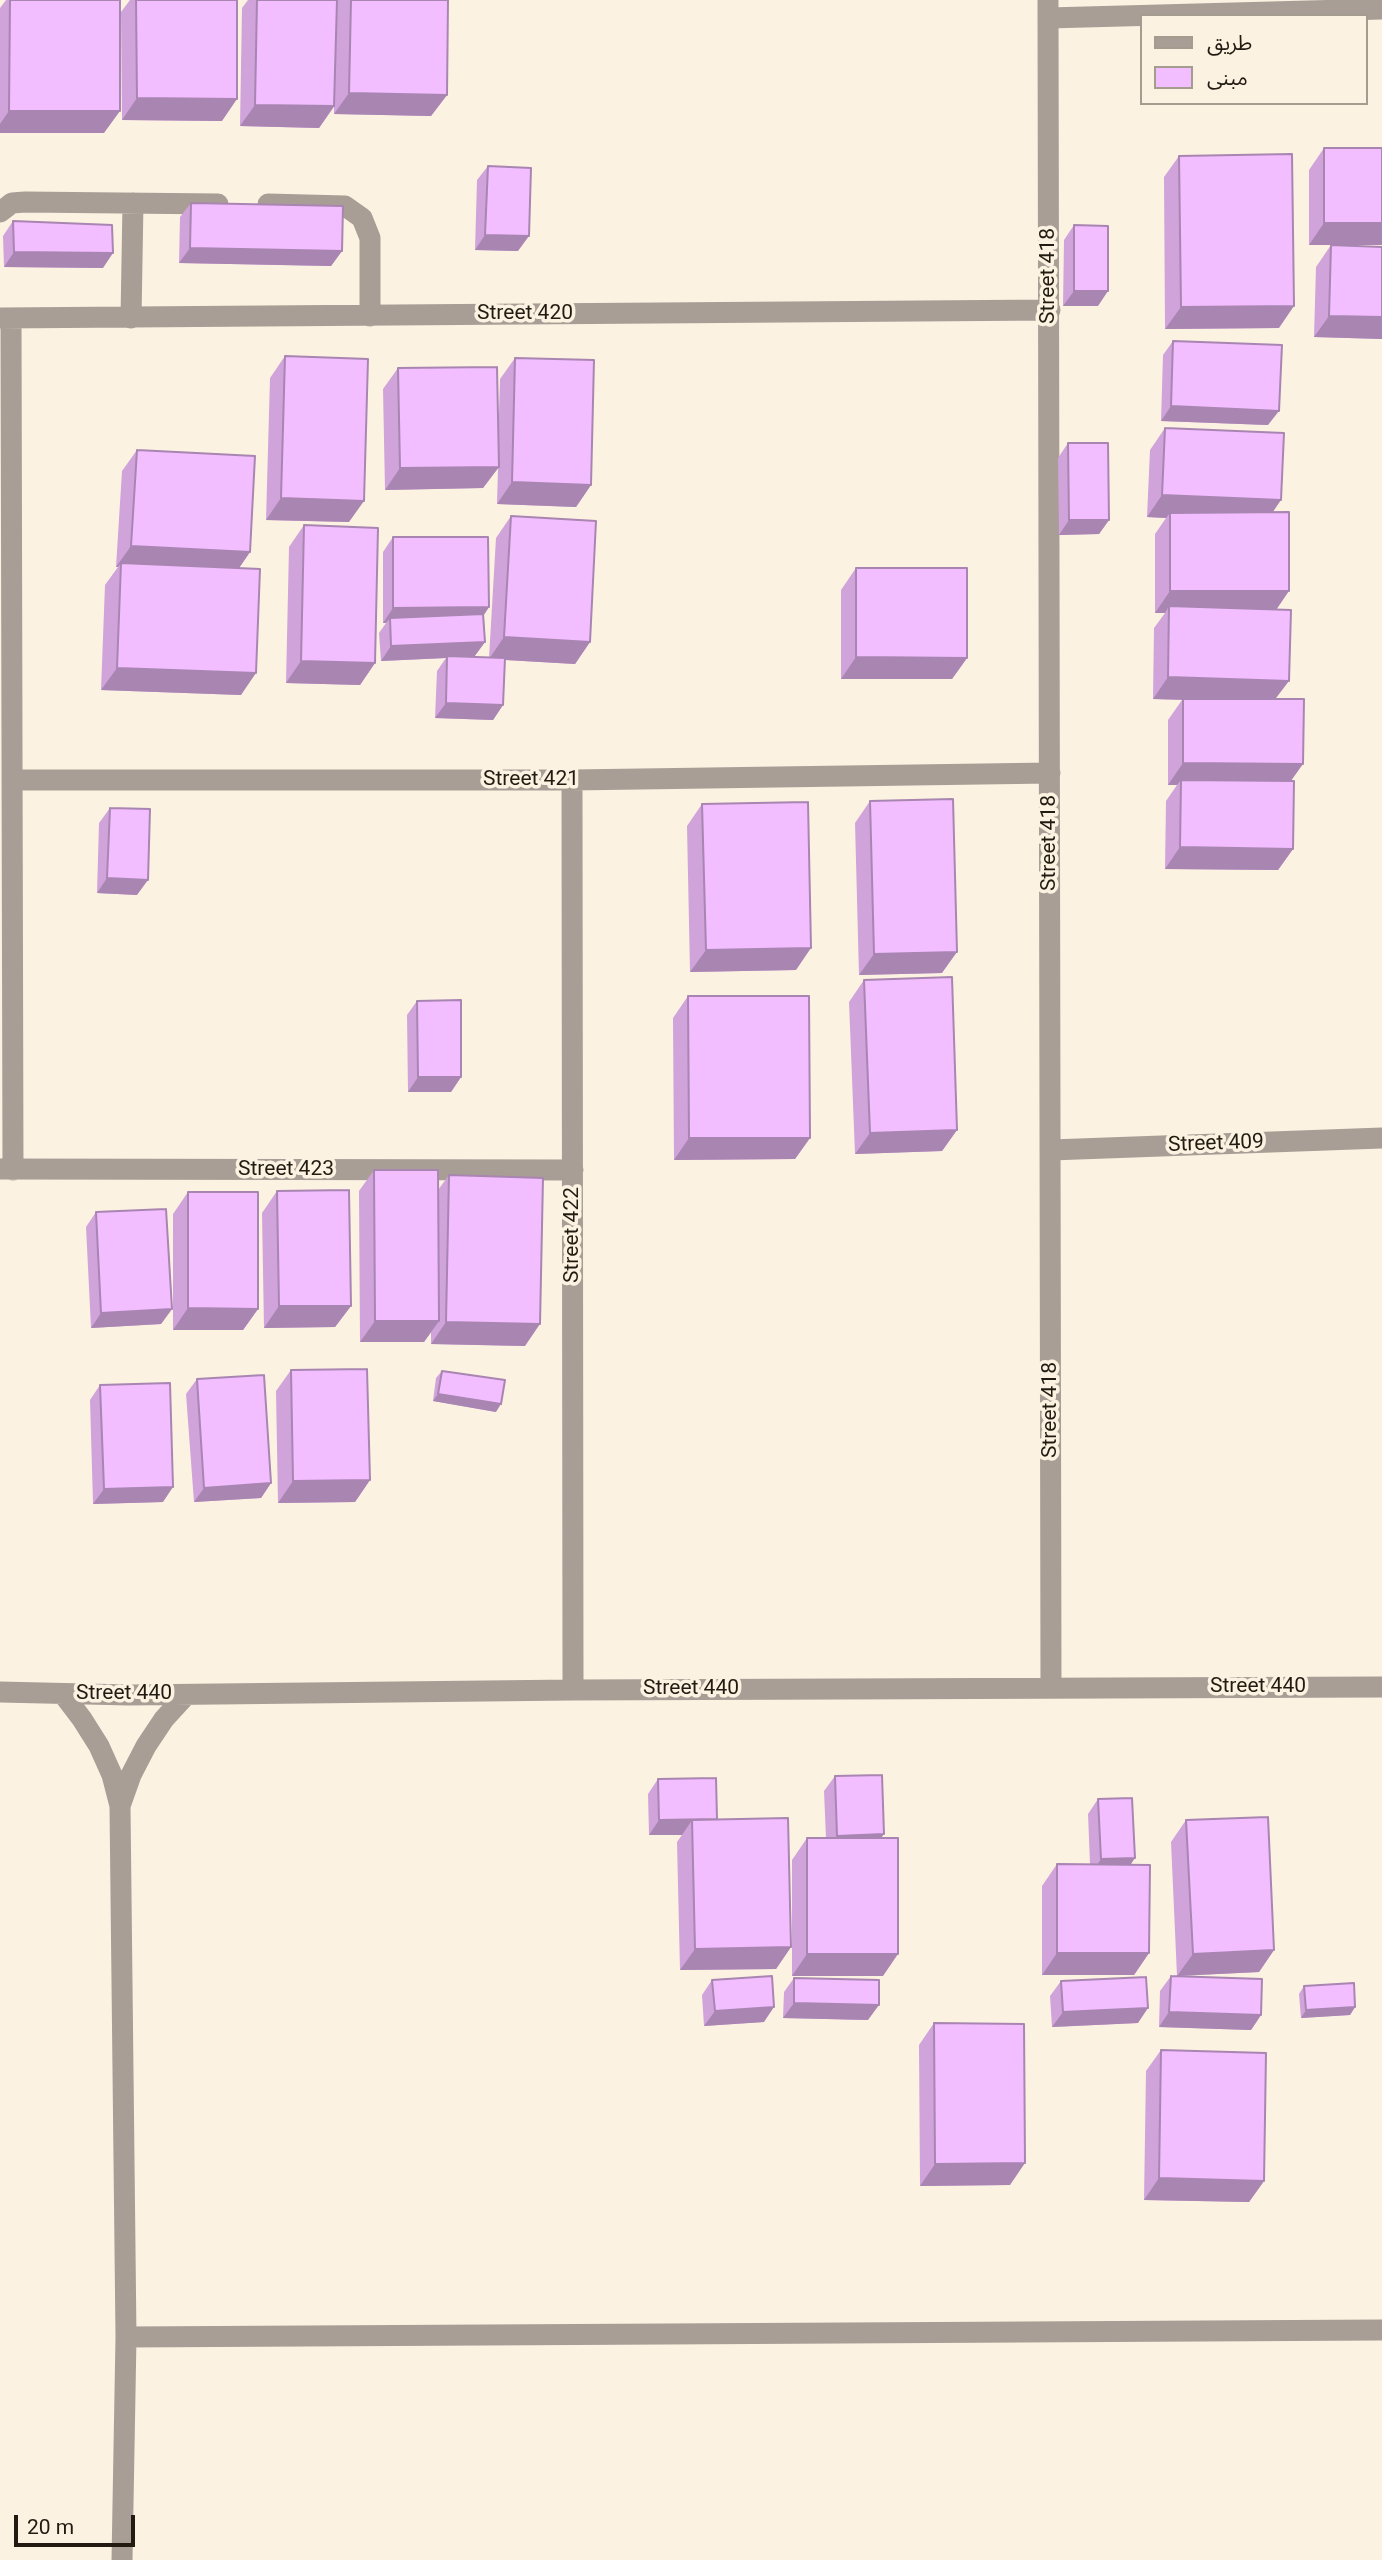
<!DOCTYPE html>
<html>
<head>
<meta charset="utf-8">
<style>
	body { margin:0 }
	#map { position:relative; width:1382px; height:2560px; overflow:hidden; background:#fcf2e2; font-family:Roboto,"Noto Sans Arabic",sans-serif }
	canvas { display:block }
	.legend { position:absolute; left:1140px; top:14px; width:228px; height:91px; box-sizing:border-box; background:#fcf2e2; border:2px solid #a49c8e; margin:0; padding:9px 12px; list-style:none; font-size:21px; color:#211b11 }
	.legend li { display:flex; align-items:center; gap:14px; height:35px }
	.legend b { width:35px; border:2px solid #a49c8e }
	.scale { position:absolute; left:14px; top:2515px; width:121px; height:32px; box-sizing:border-box; border:4px solid #211b11; border-top:0; padding-left:9px; font-size:21px; line-height:24px; white-space:nowrap; color:#211b11; -webkit-text-stroke:5px #fcf2e2; paint-order:stroke }
</style>
</head>
<body>
<div id="map">
<canvas width="1382" height="2560"></canvas>
<ul class="legend">
<li><b style="height:9px;background:#a99e95"></b>طريق</li>
<li><b style="height:19px;background:#f2beff"></b>مبنى</li>
</ul>
<div class="scale">20 m</div>
</div>
<script>
const g = document.querySelector('canvas').getContext('2d');
g.lineJoin = 'round';
const poly = rows => new Path2D(rows.map(r => 'M' + r).join(''));
function trace(path, color, width, dash) { g.strokeStyle = color; g.lineWidth = width; g.lineCap = dash ? 'butt' : 'round'; g.setLineDash(dash || []); g.stroke(path); }
function fill(path, color) { g.fillStyle = color; g.fill(path, 'evenodd'); }
function write(font, color, halo, rows, align = 'center') {
  g.font = font + ' Roboto,sans-serif'; g.lineWidth = 7; g.setLineDash([]); g.textBaseline = 'middle'; g.strokeStyle = halo; g.fillStyle = color; for (const [text, x, y, turn = 0] of rows) {
    g.save(); g.translate(x, y); g.rotate((+turn || 0) * Math.PI / 180); g.textAlign = isNaN(turn) ? turn : align; if (halo) g.strokeText(text, 0, 0); g.fillText(text, 0, 0); g.restore();
  }
}
const minor = poly([
	[1048,0,1051,1687],
	[1048,18,1382,9],
	[268,204,345,206,362,218,370,238,370,316],
	[0,212,12,203,25,202,218,204],
	[0,318,1050,310],
	[11,318,13,1170],
	[131,318,133,203],
	[12,780,572,780,1050,773],
	[572,780,573,1690],
	[1051,1150,1382,1138],
	[0,1169,573,1170],
	[0,1692,129,1695,573,1690,1382,1687],
	[63,1694,82,1719,99,1746,112,1775,120,1806,126,2337,122,2560],
	[120,1806,131,1775,146,1746,164,1719,186,1695],
	[126,2337,1382,2330]
]);
const wall = poly([
	[6,0,120,0,104,133,0,133,0,8],
	[130,0,237,0,222,121,122,120,121,12],
	[248,0,448,0,447,95,431,116,334,114,334,107,319,128,240,126,242,8],
	[1324,148,1382,148,1382,245,1309,245,1309,170],
	[1179,156,1279,328,1165,329,1164,177],
	[488,166,518,251,475,250,477,180],
	[191,203,342,251,331,266,179,263,180,217],
	[13,221,103,268,4,267,3,236],
	[1074,225,1098,306,1063,306,1064,240],
	[1331,245,1382,247,1382,339,1314,337,1316,267],
	[1173,341,1268,425,1161,421,1163,355],
	[285,356,349,522,266,520,270,378],
	[515,358,591,485,576,507,497,504,498,468,483,488,385,490,383,389,398,368,498,447,500,379],
	[1165,428,1273,512,1276,609,1276,699,1291,781,1293,849,1278,870,1165,869,1166,801,1177,785,1168,785,1168,720,1182,700,1153,699,1154,628,1165,613,1155,613,1155,534,1166,518,1147,517,1150,450],
	[1068,443,1109,520,1099,534,1059,535,1058,458],
	[137,450,250,552,239,568,241,695,101,690,105,585,118,567,116,567,122,471],
	[511,516,590,642,575,664,505,660,503,705,493,720,435,718,437,671,446,658,381,661,379,633,386,623,383,623,383,552,393,537,489,607,484,615,485,642,474,657,489,658,496,538],
	[304,525,375,663,360,685,286,683,289,547],
	[856,568,967,658,952,679,841,679,841,590],
	[870,801,942,973,859,975,855,823],
	[702,804,796,970,690,972,687,826],
	[110,808,137,895,97,893,99,823],
	[864,980,957,1130,942,1151,855,1154,849,1002],
	[688,996,810,1138,795,1159,674,1160,673,1018],
	[417,1001,461,1077,451,1092,408,1092,407,1015],
	[374,1170,438,1190,449,1175,525,1346,431,1344,431,1332,424,1342,360,1342,359,1191],
	[277,1191,351,1306,335,1327,264,1328,262,1213],
	[188,1192,258,1309,243,1330,173,1330,173,1214],
	[96,1212,172,1309,161,1324,91,1328,86,1227],
	[291,1370,370,1480,355,1502,278,1503,276,1391],
	[442,1371,496,1412,433,1401,436,1378],
	[197,1379,271,1483,261,1498,194,1502,186,1394],
	[100,1385,163,1502,93,1504,90,1400],
	[835,1776,881,1838,883,1976,792,1976,792,1860,807,1838,826,1838,824,1791],
	[658,1779,717,1820,791,1947,776,1969,680,1970,677,1842,682,1835,649,1835,648,1794],
	[1098,1799,1131,1865,1149,1953,1134,1975,1042,1975,1042,1886,1057,1864,1090,1864,1088,1814],
	[1186,1820,1274,1950,1259,1972,1177,1976,1171,1842],
	[1171,1976,1261,2015,1251,2030,1159,2027,1160,1991],
	[794,1978,868,2020,783,2018,784,1992],
	[712,1980,764,2022,704,2026,702,1995],
	[1061,1981,1138,2023,1052,2027,1050,1996],
	[1304,1986,1355,2007,1350,2015,1301,2018,1299,1994],
	[934,2023,1010,2185,920,2186,919,2045],
	[1161,2050,1264,2181,1249,2202,1144,2200,1146,2071]
]);
const shadedWall = poly([
	[349,93,447,95,431,116,334,114],
	[137,98,237,99,222,121,122,120],
	[255,105,334,106,319,128,240,126],
	[9,111,120,111,104,133,0,133,0,124],
	[1324,223,1382,223,1382,245,1309,245],
	[485,235,529,236,518,251,475,250],
	[190,248,342,251,331,266,179,263],
	[14,252,113,253,103,268,4,267],
	[1074,291,1108,291,1098,306,1063,306],
	[1294,306,1279,328,1165,329,1181,307],
	[1329,316,1382,317,1382,339,1314,337],
	[1171,406,1279,411,1268,425,1161,421],
	[499,467,483,488,385,490,400,468],
	[512,482,591,485,576,507,497,504],
	[1162,495,1281,500,1266,522,1170,513,1166,518,1147,517],
	[281,498,364,501,349,522,266,520],
	[1069,520,1109,520,1099,534,1059,535],
	[131,546,250,552,235,574,121,563,118,567,116,567],
	[1170,591,1289,591,1274,613,1169,606,1165,613,1155,613],
	[489,607,479,622,390,618,386,623,383,623,393,608],
	[504,637,590,642,575,664,489,659],
	[485,642,474,657,447,656,446,658,381,661,391,646],
	[856,657,967,658,952,679,841,679],
	[301,661,375,663,360,685,286,683],
	[117,668,256,673,241,695,101,690],
	[1168,677,1289,681,1273,702,1153,699],
	[446,703,503,705,493,720,435,718],
	[1183,763,1303,764,1288,785,1181,780,1177,785,1168,785],
	[1180,847,1293,849,1278,870,1165,869],
	[107,878,148,880,137,895,97,893],
	[811,948,796,970,690,972,706,950],
	[957,952,942,973,859,975,874,954],
	[418,1077,461,1077,451,1092,408,1092],
	[957,1130,942,1151,855,1154,870,1133],
	[689,1138,810,1138,795,1159,674,1160],
	[279,1306,351,1306,335,1327,264,1328],
	[188,1308,258,1309,243,1330,173,1330],
	[172,1309,161,1324,91,1328,101,1313],
	[375,1321,439,1321,424,1342,360,1342],
	[446,1322,540,1324,525,1346,431,1344],
	[438,1394,501,1404,496,1412,433,1401],
	[370,1480,355,1502,278,1503,293,1481],
	[271,1483,261,1498,194,1502,204,1488],
	[173,1487,163,1502,93,1504,104,1489],
	[717,1819,692,1820,682,1835,649,1835,659,1820],
	[884,1834,873,1849,826,1850,837,1836],
	[1135,1858,1125,1873,1091,1874,1101,1859],
	[791,1947,776,1969,680,1970,695,1949],
	[1274,1950,1259,1972,1177,1976,1193,1954],
	[1057,1953,1149,1953,1134,1975,1042,1975],
	[807,1954,898,1954,883,1976,792,1976],
	[794,2003,879,2005,868,2020,783,2018],
	[774,2007,764,2022,704,2026,715,2011],
	[1355,2007,1350,2015,1301,2018,1306,2010],
	[1148,2008,1138,2023,1052,2027,1063,2012],
	[1169,2012,1261,2015,1251,2030,1159,2027],
	[1025,2163,1010,2185,920,2186,935,2164],
	[1159,2178,1264,2181,1249,2202,1144,2200]
]);
const building = poly([
	[10,0,120,0,120,111,9,111,10,0],
	[136,0,237,0,237,99,137,98,136,0],
	[257,0,337,0,334,106,255,105,257,0],
	[351,0,448,0,447,95,349,93,351,0],
	[1324,148,1382,148,1382,223,1324,223,1324,148],
	[1292,154,1294,306,1181,307,1179,156,1292,154],
	[488,166,531,168,529,236,485,235,488,166],
	[191,203,343,206,342,251,190,248,191,203],
	[13,221,112,225,113,253,14,252,13,221],
	[1074,225,1108,226,1108,291,1074,291,1074,225],
	[1331,245,1382,247,1382,317,1329,316,1331,245],
	[1173,341,1282,345,1279,411,1171,406,1173,341],
	[285,356,368,359,364,501,281,498,285,356],
	[515,358,594,360,591,485,512,482,515,358],
	[497,367,499,467,400,468,398,368,497,367],
	[1165,428,1284,433,1281,500,1162,495,1165,428],
	[1068,443,1108,443,1109,520,1069,520,1068,443],
	[137,450,255,456,250,552,131,546,137,450],
	[1289,512,1289,591,1170,591,1170,513,1289,512],
	[511,516,596,521,590,642,504,637,511,516],
	[304,525,378,528,375,663,301,661,304,525],
	[393,537,488,537,489,607,393,608,393,537],
	[121,563,260,569,256,673,117,668,121,563],
	[856,568,967,568,967,658,856,657,856,568],
	[1169,606,1291,610,1289,681,1168,677,1169,606],
	[483,614,485,642,391,646,390,618,483,614],
	[447,656,505,658,503,705,446,703,447,656],
	[1183,699,1304,699,1303,764,1183,763,1183,699],
	[1181,780,1294,781,1293,849,1180,847,1181,780],
	[953,799,957,952,874,954,870,801,953,799],
	[808,802,811,948,706,950,702,804,808,802],
	[110,808,150,809,148,880,107,878,110,808],
	[952,977,957,1130,870,1133,864,980,952,977],
	[688,996,809,996,810,1138,689,1138,688,996],
	[461,1000,461,1077,418,1077,417,1001,461,1000],
	[374,1170,438,1170,439,1321,375,1321,374,1170],
	[449,1175,543,1178,540,1324,446,1322,449,1175],
	[349,1190,351,1306,279,1306,277,1191,349,1190],
	[188,1192,258,1192,258,1309,188,1308,188,1192],
	[166,1209,172,1309,101,1313,96,1212,166,1209],
	[367,1369,370,1480,293,1481,291,1370,367,1369],
	[442,1371,505,1380,501,1404,438,1394,442,1371],
	[264,1375,271,1483,204,1488,197,1379,264,1375],
	[170,1383,173,1487,104,1489,100,1385,170,1383],
	[882,1775,884,1834,837,1836,835,1776,882,1775],
	[716,1778,717,1819,659,1820,658,1779,716,1778],
	[1132,1798,1135,1858,1101,1859,1098,1799,1132,1798],
	[1268,1817,1274,1950,1193,1954,1186,1820,1268,1817],
	[788,1818,791,1947,695,1949,692,1820,788,1818],
	[807,1838,898,1838,898,1954,807,1954,807,1838],
	[1057,1864,1150,1865,1149,1953,1057,1953,1057,1864],
	[772,1976,774,2007,715,2011,712,1980,772,1976],
	[1171,1976,1262,1979,1261,2015,1169,2012,1171,1976],
	[1146,1977,1148,2008,1063,2012,1061,1981,1146,1977],
	[794,1978,879,1980,879,2005,794,2003,794,1978],
	[1354,1983,1355,2007,1306,2010,1304,1986,1354,1983],
	[934,2023,1024,2024,1025,2163,935,2164,934,2023],
	[1161,2050,1266,2053,1264,2181,1159,2178,1161,2050]
]);
const streetNames = [
	["Street 418",1049,276,-90],
	["Street 420",525,314],
	["Street 421",531,780],
	["Street 418",1050,843,-90],
	["Street 409",1216,1144,-2],
	["Street 423",286,1170],
	["Street 422",573,1235,-90],
	["Street 418",1051,1410,-90],
	["Street 440",1258,1687],
	["Street 440",691,1689],
	["Street 440",124,1694]
];
trace(minor, '#a99e95', 21);
fill(wall, '#d0a3db');
fill(shadedWall, '#a985b2');
fill(building, '#f2beff');
trace(building, '#a985b2', 2);
write('21px', '#211b11', '#fcf2e2', streetNames);
</script>
</body>
</html>
